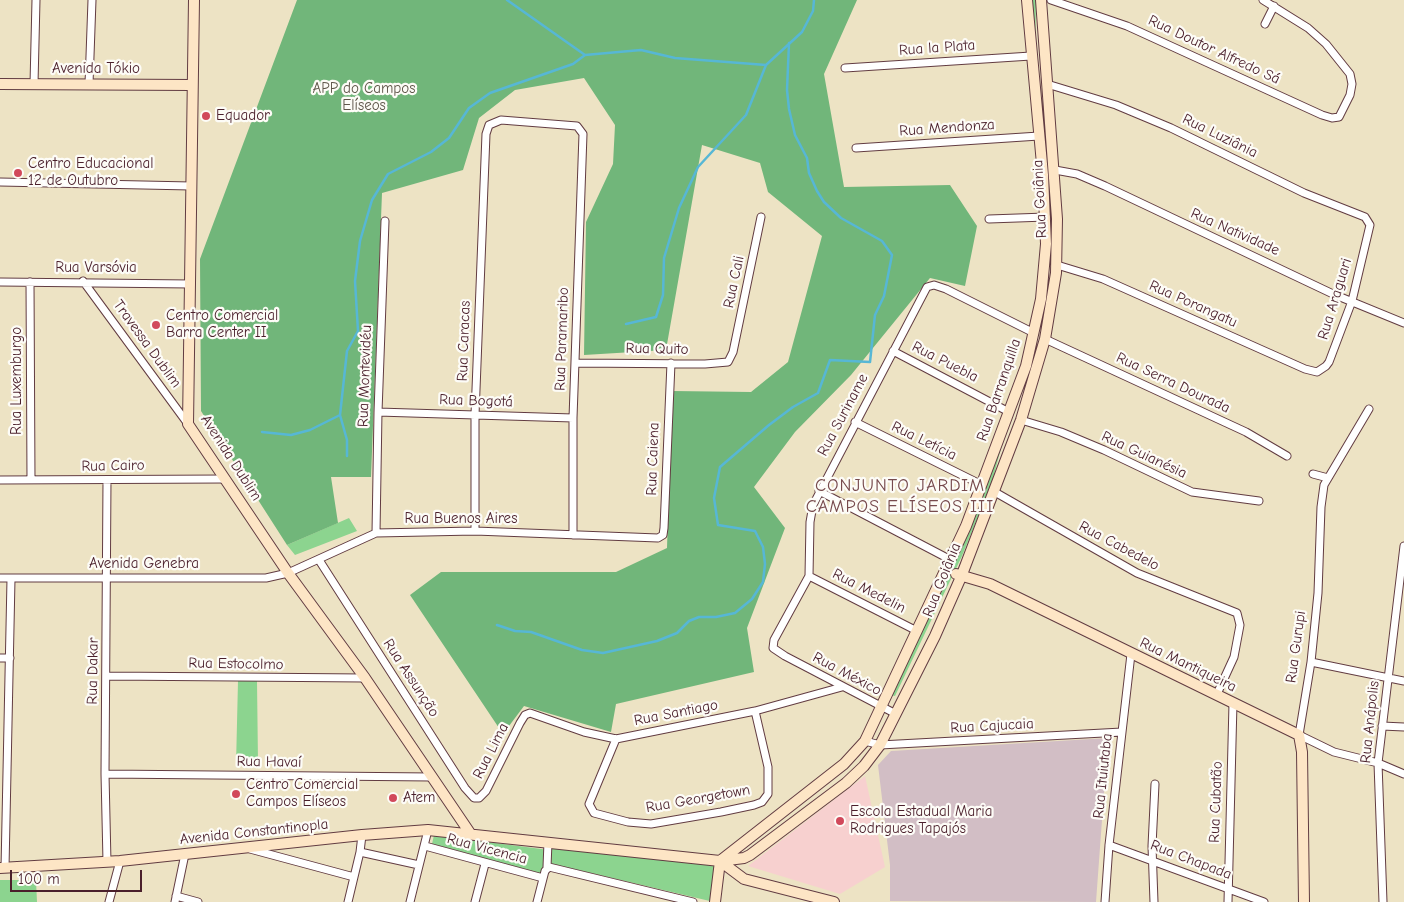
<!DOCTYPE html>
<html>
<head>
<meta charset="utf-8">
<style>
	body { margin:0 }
	#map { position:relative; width:1404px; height:902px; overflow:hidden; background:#ede3c4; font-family:"Comic Neue",sans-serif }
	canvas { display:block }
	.scale { position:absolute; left:10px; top:870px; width:132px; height:22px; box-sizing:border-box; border:2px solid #4a1f2b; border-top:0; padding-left:6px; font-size:15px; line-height:18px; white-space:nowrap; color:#4a1f2b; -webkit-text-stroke:4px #fdfcf7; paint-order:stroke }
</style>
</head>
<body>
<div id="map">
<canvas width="1404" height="902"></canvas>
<div class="scale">100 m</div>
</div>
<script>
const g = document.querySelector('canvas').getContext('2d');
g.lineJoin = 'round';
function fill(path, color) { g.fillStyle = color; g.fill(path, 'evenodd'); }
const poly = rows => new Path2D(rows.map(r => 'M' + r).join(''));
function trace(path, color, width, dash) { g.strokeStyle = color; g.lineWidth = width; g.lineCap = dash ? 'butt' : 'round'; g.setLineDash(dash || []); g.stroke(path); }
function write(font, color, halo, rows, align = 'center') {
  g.font = font + ' "Comic Neue",sans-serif'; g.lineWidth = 4.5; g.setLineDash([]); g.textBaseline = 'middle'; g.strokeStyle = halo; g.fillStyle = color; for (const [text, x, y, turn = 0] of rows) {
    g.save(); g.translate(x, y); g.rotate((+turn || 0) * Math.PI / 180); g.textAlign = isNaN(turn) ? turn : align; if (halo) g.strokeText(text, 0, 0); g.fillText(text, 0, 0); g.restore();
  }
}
const built = poly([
	[865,776,885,867,840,894,748,866]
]);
const industrial = poly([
	[1108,738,1096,902,890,901,890,865,878,765,891,751]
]);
const green = poly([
	[1032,0,1036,0,1035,64,1049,164,1050,258,1039,323,1014,400,992,482,962,556,895,696,889,695,957,554,1010,400,1033,323,1046,258,1029,52],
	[349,518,357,531,295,555,287,545],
	[238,681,257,681,258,763,236,765],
	[434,835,549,850,550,846,724,867,714,902,548,863,546,875,432,844],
	[0,880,36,880,37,902,0,902]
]);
const forest = poly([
	[297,0,857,0,824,74,844,187,950,185,977,226,965,286,930,278,851,375,795,432,754,487,785,528,747,628,754,672,616,704,611,732,524,706,503,734,410,595,441,572,616,572,667,548,672,391,751,392,788,362,822,236,768,192,760,163,702,145,666,350,584,355,586,222,613,164,615,125,584,78,515,90,479,118,463,170,382,193,371,477,331,477,338,523,287,545,201,411,200,259]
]);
const stream = poly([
	[507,0,585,55],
	[626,324,656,317,663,295,664,258,679,208,698,167,746,115,766,65,802,32,813,11,814,0],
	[262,432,291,435,310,430,340,415],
	[347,456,347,440,340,415,347,351,358,331,355,281,360,241,372,200,388,174,431,152,449,138,469,108,490,93,573,64,585,55,641,50,675,58,766,65],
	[497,625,515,631,531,632,582,650,603,653,657,641,677,633,689,621,699,617,716,617,735,613,752,599,763,582,765,564,763,547,755,531,718,525,714,498,720,467,769,425,793,407,818,393,830,360,870,362,875,315,884,296,892,255,882,241,841,218,824,202,817,191,809,173,807,158,795,135,789,109,787,90,789,43]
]);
const street = poly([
	[1051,0,1127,26,1322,115,1332,118,1339,117,1350,95,1352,84,1350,74,1326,44,1308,28,1263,0],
	[1265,24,1274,6],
	[845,68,1031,56],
	[34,84,36,0],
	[89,84,92,0],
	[1047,84,1116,105,1171,128,1304,193,1365,217,1370,225,1352,301,1329,362,1326,366,1317,372,1305,369,1103,279,1057,265],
	[856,148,1039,136],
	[1055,170,1077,174,1105,186,1333,294,1404,323],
	[0,182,191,186],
	[989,219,1046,217],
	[83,281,188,424],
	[0,282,191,284],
	[30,282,31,480],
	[1045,339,1246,432,1287,456],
	[893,351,1009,412],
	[575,363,705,364,728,362,733,352,761,217],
	[1369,409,1324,485,1321,507,1318,593,1311,662,1299,735,1334,752,1378,763,1404,774],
	[378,412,573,418],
	[1021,420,1061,432,1104,450,1192,492,1259,501],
	[855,422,982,485],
	[1313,474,1328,478],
	[0,480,225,479],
	[819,491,951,560],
	[993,491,1137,573,1237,613,1240,625,1234,657,1217,694],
	[475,531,475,415,486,134,489,125,501,120,577,126,583,134,573,418,573,535],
	[376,533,378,412,385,221],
	[319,560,465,788,474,798,479,798,486,791,520,723,525,715,530,713,584,732,616,739,755,711,842,687],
	[809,576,917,631],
	[0,578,266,578,288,573,376,533,475,531,658,538,663,535,664,528,671,363],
	[0,658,10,658],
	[1311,662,1404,681],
	[107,676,365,678],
	[896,714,785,656,773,648,774,640,809,576,810,522,813,505,927,287,934,285,946,289,1034,333],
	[1382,726,1404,727],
	[616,739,589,804,594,813,628,822,651,824,721,812,754,805,762,802,768,794,768,767,755,711],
	[865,741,880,745,1122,732],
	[105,774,432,777],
	[1109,845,1264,902],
	[425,846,543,878],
	[250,849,354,877],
	[360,852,419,865],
	[107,862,105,774,107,480],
	[547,867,548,842],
	[5,868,11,579],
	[176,896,198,902],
	[109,902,120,861],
	[175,902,185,854],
	[348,902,360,852,362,835],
	[410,902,428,830],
	[475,902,485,864],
	[537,902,545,871,549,867,693,902],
	[1105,902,1109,845,1131,654],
	[1154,902,1152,846,1155,784],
	[1228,902,1233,703],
	[1383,902,1378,763,1404,546]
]);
const secondary = poly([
	[194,0,188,424,288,573,365,678,470,833],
	[0,84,192,85],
	[956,574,990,584,1299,735,1302,752,1304,902],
	[720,861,844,764,865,741,966,526,1026,366,1041,299,1046,244,1043,175,1027,0],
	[720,861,744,879,834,902],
	[0,868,120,861,362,835,428,830,720,861,744,858,750,855,846,783,864,766,880,745,935,636,961,577,1021,420,1045,339,1056,273,1057,219,1041,0],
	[715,902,720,861]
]);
const markers = [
	[206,116,5,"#d1495b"],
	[18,173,5,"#d1495b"],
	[156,325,5,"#d1495b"],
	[236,794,5,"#d1495b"],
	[393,798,5,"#d1495b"],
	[840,821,5,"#d1495b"]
];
const streetNames = [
	["Rua la Plata",937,48,-4],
	["Rua Doutor Alfredo Sá",1214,50,25],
	["Avenida Tókio",96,69],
	["Rua Mendonza",947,128,-4],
	["Rua Luziânia",1220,136,26],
	["Rua Goiânia",1040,199,-93],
	["Rua Natividade",1235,232,24],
	["Rua Varsóvia",96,268],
	["Rua Cali",734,282,-78],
	["Rua Araguari",1335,299,-73],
	["Rua Porangatu",1193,304,24],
	["Rua Paramaribo",562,339,-88],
	["Rua Caracas",464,341,-88],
	["Travessa Dublim",147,344,54],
	["Rua Quito",657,349,1],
	["Rua Puebla",945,362,27],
	["Rua Montevidéu",365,376,-88],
	["Rua Luxemburgo",17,381,-90],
	["Rua Serra Dourada",1173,383,25],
	["Rua Barranquilla",999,390,-71],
	["Rua Bogotá",476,401,2],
	["Rua Suriname",843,415,-62],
	["Rua Letícia",924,441,26],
	["Rua Guianésia",1144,455,25],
	["Avenida Dublim",231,458,57],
	["Rua Caiena",653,459,-88],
	["Rua Cairo",113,466,-1],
	["Rua Buenos Aires",461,519],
	["Rua Cabedelo",1119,546,28],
	["Avenida Genebra",144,564],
	["Rua Goiânia",942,580,-68],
	["Rua Medelin",869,591,27],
	["Rua Gurupi",1296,647,-82],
	["Rua Estocolmo",236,664,1],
	["Rua Mantiqueira",1188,665,26],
	["Rua Dakar",93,671,-89],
	["Rua México",847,674,28],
	["Rua Assunção",411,678,57],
	["Rua Santiago",676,713,-11],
	["Rua Anápolis",1370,722,-84],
	["Rua Cajucaia",992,726,-3],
	["Rua Lima",491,751,-63],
	["Rua Havaí",269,762,1],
	["Rua Ituiutaba",1103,776,-84],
	["Rua Georgetown",698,799,-10],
	["Rua Cubatão",1216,802,-88],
	["Avenida Constantinopla",254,832,-6],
	["Rua Vicencia",487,849,15],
	["Rua Chapada",1191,860,21]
];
const parkNames = [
	["APP do Campos",364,89],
	["Elíseos",364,106]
];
const poiNames = [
	["Equador",216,116],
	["Centro Educacional",28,164],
	["12 de Outubro",28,181],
	["Centro Comercial",166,316],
	["Barra Center II",166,333],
	["Centro Comercial",246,785],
	["Campos Elíseos",246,802],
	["Atem",403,798],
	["Escola Estadual Maria",850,812],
	["Rodrigues Tapajós",850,829]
];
const quarterNames = [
	["CONJUNTO JARDIM",900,486],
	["CAMPOS ELÍSEOS III",900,507]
];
fill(built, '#f7d0cf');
fill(industrial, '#d2bec5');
fill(green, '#8cd48f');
fill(forest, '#71b67a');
trace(stream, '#57b7d5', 2.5);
trace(street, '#623c42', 9);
trace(secondary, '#623c42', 12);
trace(street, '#fff', 7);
trace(secondary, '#fde5c5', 10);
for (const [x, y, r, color] of markers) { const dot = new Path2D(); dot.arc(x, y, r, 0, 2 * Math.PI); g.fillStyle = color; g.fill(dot); trace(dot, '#fdfcf7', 2); }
write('15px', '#4a1f2b', '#fdfcf7', streetNames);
write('15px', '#5e5549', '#fdfcf7', parkNames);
write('15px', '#4a1f2b', '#fdfcf7', poiNames, 'left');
g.letterSpacing = '1px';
write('18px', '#774a4d', '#fdfcf7', quarterNames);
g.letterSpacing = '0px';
</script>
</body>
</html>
